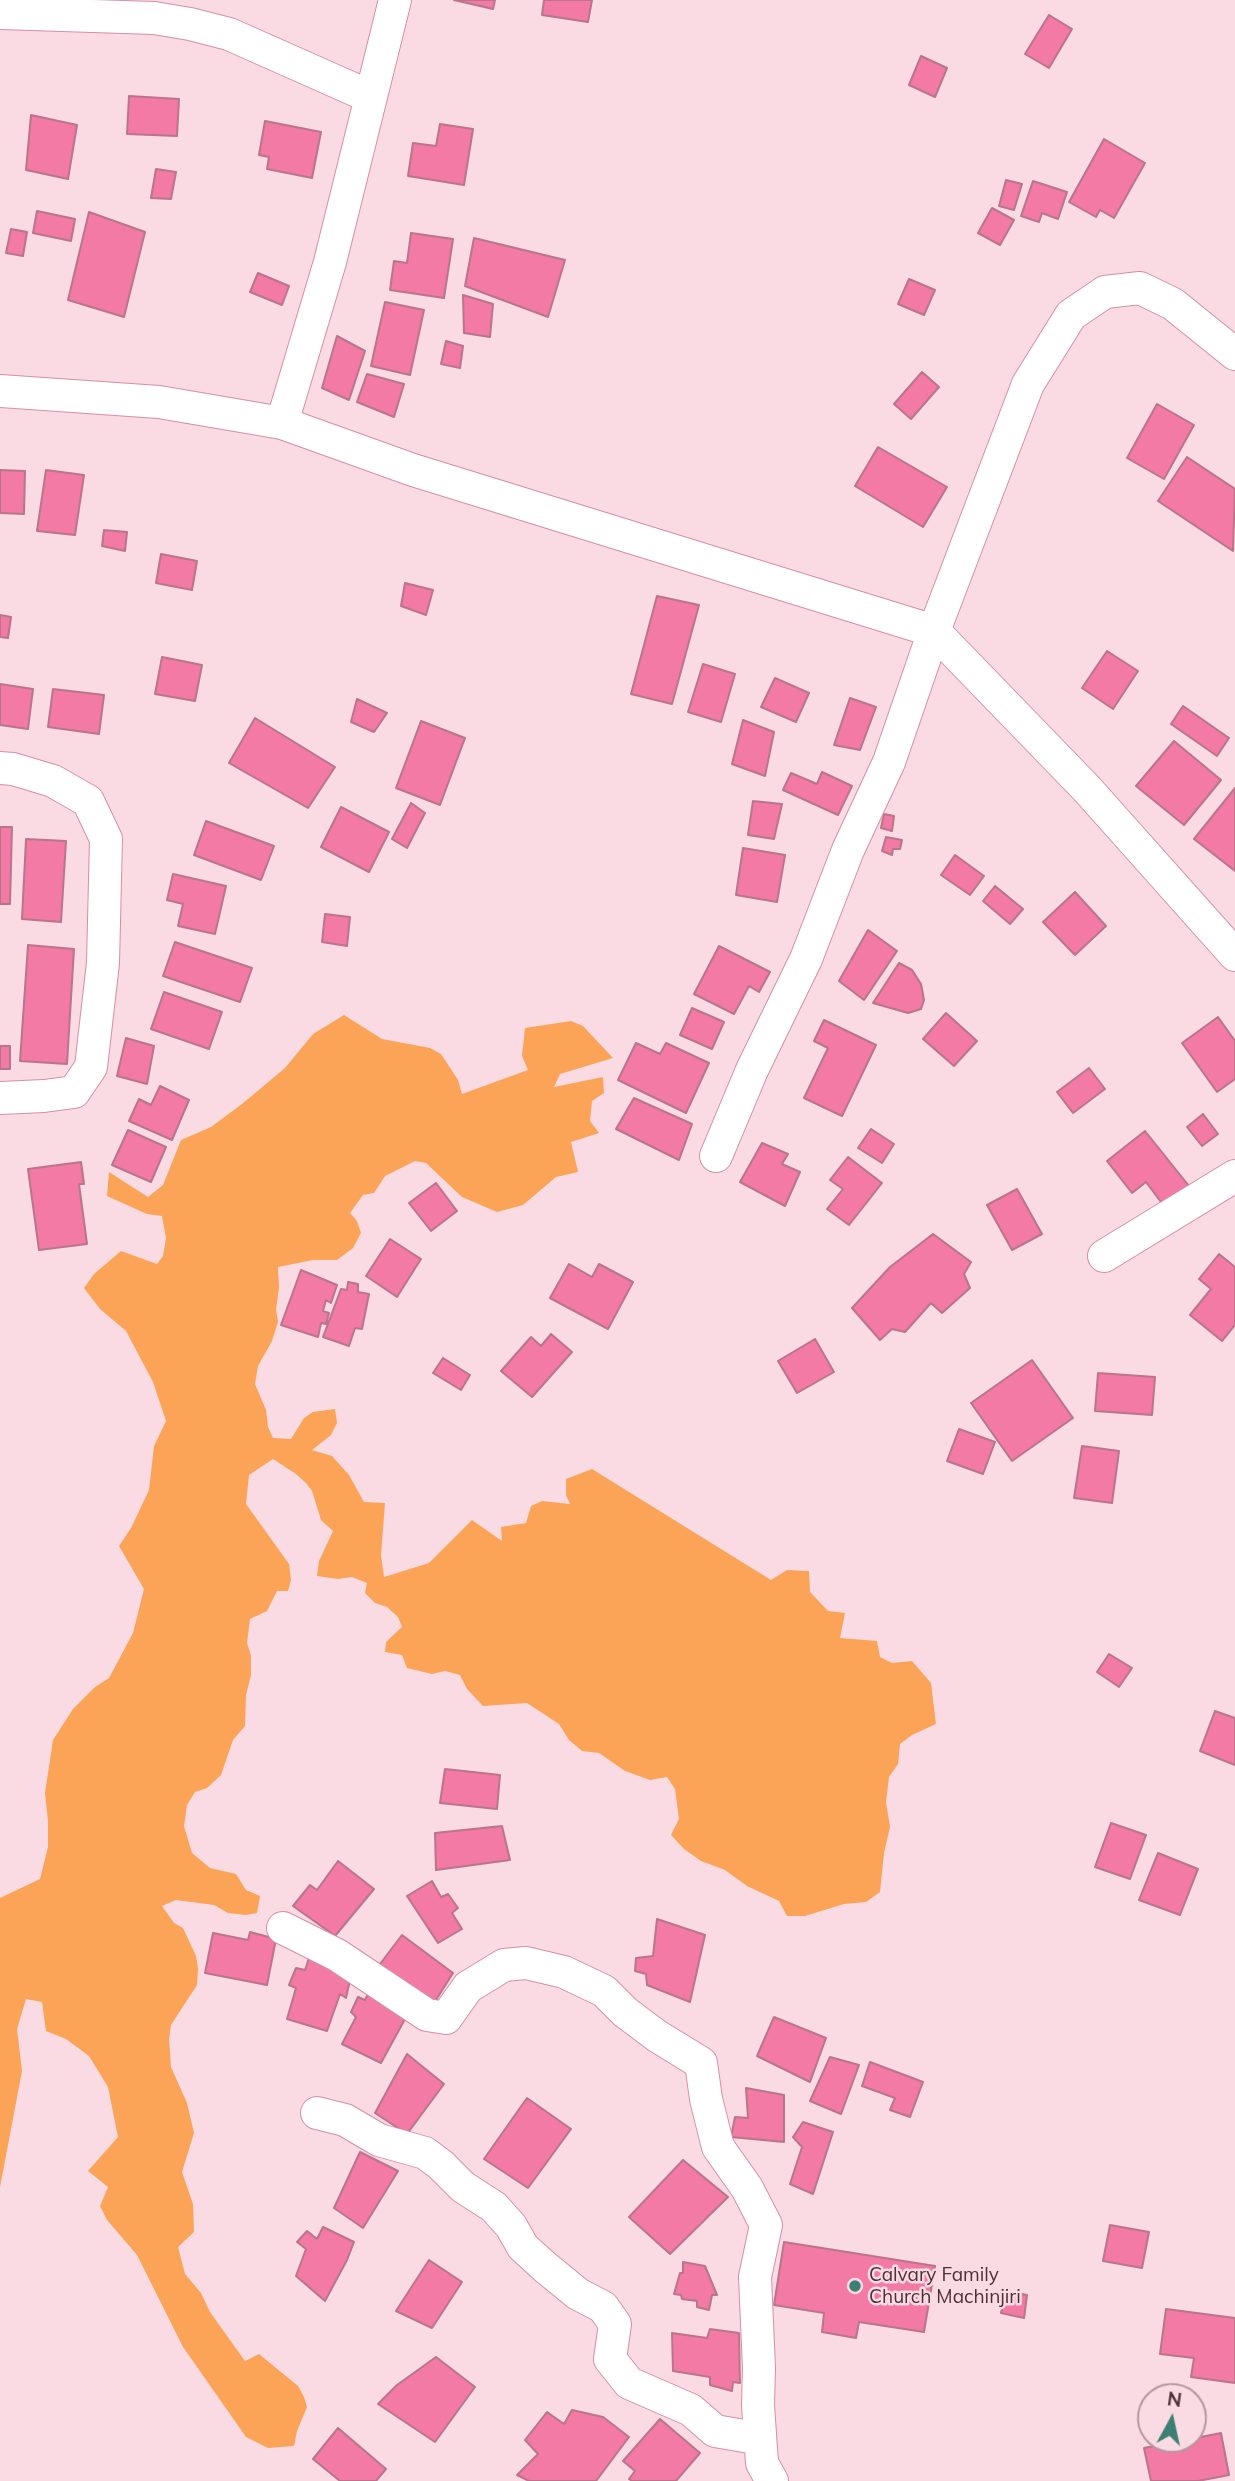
<!DOCTYPE html>
<html>
<head>
<meta charset="utf-8">
<style>
	body { margin:0 }
	#map { position:relative; width:1235px; height:2481px; overflow:hidden; background:#fadbe3; font-family:Mulish,sans-serif }
	canvas { display:block }
	.north { position:absolute; left:1137px; top:2383px; width:70px; height:70px; box-sizing:border-box; background:#fadbe3; border:2px solid #b5979f; border-radius:50%; rotate:8deg; font-size:19px; font-weight:700; line-height:28px; text-align:center; color:#4e303a }
	.north::after { content:''; display:block; margin:auto; width:24px; height:32px; background:#3d8073; clip-path:polygon(50% 0,100% 100%,50% 72%,0 100%) }
</style>
</head>
<body>
<div id="map">
<canvas width="1235" height="2481"></canvas>
<div class="north">N</div>
</div>
<script>
const g = document.querySelector('canvas').getContext('2d');
g.lineJoin = 'round';
function fill(path, color) { g.fillStyle = color; g.fill(path, 'evenodd'); }
const poly = rows => new Path2D(rows.map(r => 'M' + r).join(''));
function trace(path, color, width, dash) { g.strokeStyle = color; g.lineWidth = width; g.lineCap = dash ? 'butt' : 'round'; g.setLineDash(dash || []); g.stroke(path); }
function write(font, color, halo, rows, align = 'center') {
  g.font = font + ' Mulish,sans-serif'; g.lineWidth = 5; g.setLineDash([]); g.textBaseline = 'middle'; g.strokeStyle = halo; g.fillStyle = color; for (const [text, x, y, turn = 0] of rows) {
    g.save(); g.translate(x, y); g.rotate((+turn || 0) * Math.PI / 180); g.textAlign = isNaN(turn) ? turn : align; if (halo) g.strokeText(text, 0, 0); g.fillText(text, 0, 0); g.restore();
  }
}
const green = poly([
	[344,1015,382,1039,430,1048,441,1054,458,1080,462,1094,528,1070,522,1056,525,1028,571,1021,583,1026,613,1058,560,1074,554,1087,603,1077,604,1093,592,1101,590,1121,599,1133,571,1142,578,1172,556,1177,523,1205,497,1212,462,1197,426,1163,415,1161,385,1176,374,1193,363,1195,350,1213,357,1221,361,1233,353,1248,337,1260,313,1260,278,1267,279,1288,276,1309,278,1322,272,1341,258,1366,255,1384,266,1410,268,1427,273,1438,291,1439,304,1418,313,1412,335,1409,337,1423,331,1435,312,1450,332,1456,349,1475,364,1502,385,1503,381,1555,384,1577,429,1563,472,1520,502,1541,501,1527,526,1523,531,1506,542,1501,570,1504,566,1495,566,1479,592,1469,771,1580,787,1570,809,1571,810,1592,828,1611,845,1613,840,1638,877,1641,880,1657,892,1663,912,1661,931,1683,936,1724,912,1735,900,1744,898,1764,889,1777,886,1802,890,1827,884,1853,880,1892,866,1902,844,1904,805,1916,787,1916,779,1901,747,1886,725,1870,701,1861,684,1849,671,1835,679,1819,675,1789,667,1777,650,1780,625,1771,599,1753,582,1751,569,1740,559,1724,527,1703,483,1706,467,1689,460,1675,445,1671,432,1674,407,1668,402,1655,385,1652,386,1642,402,1627,398,1617,387,1607,375,1603,365,1593,367,1583,352,1577,338,1579,317,1576,319,1561,333,1531,321,1520,312,1491,306,1483,296,1474,273,1459,249,1475,246,1504,289,1564,291,1580,288,1591,277,1591,267,1611,250,1619,247,1643,251,1656,251,1675,246,1695,245,1726,233,1740,221,1775,207,1788,195,1792,187,1805,184,1826,192,1853,210,1868,236,1874,246,1890,260,1896,257,1913,246,1915,228,1913,214,1905,176,1900,162,1906,174,1923,183,1928,196,1956,198,1969,197,1985,171,2025,169,2039,171,2067,187,2103,194,2133,182,2172,193,2204,194,2232,178,2247,185,2274,201,2293,210,2312,245,2361,259,2354,298,2386,304,2397,307,2407,297,2431,294,2446,268,2448,246,2437,183,2347,137,2255,107,2220,100,2206,108,2187,88,2171,118,2137,108,2087,89,2056,66,2039,46,2031,42,2002,26,1999,17,2029,22,2071,0,2187,0,1898,40,1879,48,1847,48,1821,45,1793,53,1740,73,1709,95,1687,109,1678,133,1633,144,1589,119,1546,131,1528,149,1490,154,1446,166,1421,153,1382,126,1331,100,1309,84,1288,94,1274,121,1251,157,1264,163,1256,166,1238,162,1216,147,1214,107,1196,109,1172,148,1197,163,1185,181,1140,211,1127,242,1104,285,1068,313,1034]
]);
const building = poly([
	[454,0,495,0,493,9,454,0],
	[544,0,592,0,588,22,542,15,544,0],
	[1049,15,1072,29,1049,68,1025,54,1049,15],
	[921,56,947,68,935,97,909,85,921,56],
	[129,96,179,99,177,136,127,134,129,96],
	[31,115,77,125,68,179,26,170,31,115],
	[265,121,321,132,312,178,267,169,269,157,259,155,265,121],
	[440,124,473,129,464,185,408,176,413,143,436,146,440,124],
	[1104,139,1145,163,1114,218,1100,210,1096,217,1069,202,1104,139],
	[156,169,176,172,171,199,151,198,156,169],
	[1006,180,1022,184,1014,210,999,206,1006,180],
	[1033,181,1067,192,1058,219,1042,213,1039,222,1021,216,1033,181],
	[992,208,1014,220,1000,245,978,233,992,208],
	[37,211,75,219,71,241,33,233,37,211],
	[89,212,145,232,124,317,68,300,89,212],
	[11,229,27,232,23,256,6,253,11,229],
	[411,233,453,239,444,298,390,290,394,261,407,263,411,233],
	[474,238,565,260,548,317,465,286,474,238],
	[258,273,289,286,282,305,250,292,258,273],
	[909,279,935,290,924,315,898,304,909,279],
	[463,295,493,304,490,337,464,333,463,295],
	[385,302,424,310,410,375,371,366,385,302],
	[337,336,365,351,349,400,322,388,337,336],
	[446,341,463,346,460,368,441,364,446,341],
	[922,372,939,387,911,419,894,404,922,372],
	[367,374,404,384,394,417,357,402,367,374],
	[1157,404,1194,425,1164,479,1127,458,1157,404],
	[878,447,947,487,923,527,855,486,878,447],
	[1187,457,1235,489,1233,551,1158,501,1187,457],
	[0,470,25,471,24,514,0,513,0,470],
	[46,470,84,475,75,535,37,531,46,470],
	[104,530,127,532,125,551,102,546,104,530],
	[161,554,197,561,192,590,156,583,161,554],
	[405,583,433,590,426,615,401,606,405,583],
	[657,596,699,605,672,704,631,694,657,596],
	[0,615,11,617,8,638,0,637,0,615],
	[1107,651,1138,671,1113,709,1082,688,1107,651],
	[162,657,202,665,195,701,155,694,162,657],
	[703,664,735,674,721,722,688,712,703,664],
	[775,678,809,693,796,722,761,707,775,678],
	[0,684,33,689,28,729,0,725,0,684],
	[53,689,104,695,99,734,48,727,53,689],
	[850,698,876,707,860,750,834,745,850,698],
	[357,699,387,713,374,732,351,722,357,699],
	[1183,706,1229,738,1217,756,1171,724,1183,706],
	[255,718,335,767,308,808,229,763,255,718],
	[743,720,774,732,765,776,732,764,743,720],
	[421,721,465,738,440,805,396,788,421,721],
	[1174,741,1221,780,1184,825,1136,786,1174,741],
	[822,772,852,786,838,815,783,790,791,773,817,784,822,772],
	[1235,788,1235,871,1194,839,1235,788],
	[753,801,782,804,774,839,748,835,753,801],
	[411,803,425,813,407,848,392,839,411,803],
	[341,807,389,832,369,872,321,847,341,807],
	[884,814,894,816,892,831,881,828,884,814],
	[206,821,274,846,261,880,194,855,206,821],
	[0,827,12,827,10,904,0,904,0,827],
	[886,837,902,840,900,849,893,849,892,855,882,851,886,837],
	[26,839,66,841,61,922,22,919,26,839],
	[743,848,785,855,777,902,736,895,743,848],
	[955,855,984,876,970,895,941,875,955,855],
	[173,874,226,886,215,934,178,926,183,904,167,900,173,874],
	[995,886,1023,909,1010,924,983,901,995,886],
	[1075,892,1106,926,1075,955,1043,922,1075,892],
	[325,914,350,917,347,946,322,942,325,914],
	[868,930,897,951,864,1000,839,981,868,930],
	[175,942,252,968,240,1002,163,976,175,942],
	[28,945,74,949,67,1064,20,1061,28,945],
	[719,946,770,972,759,992,749,986,734,1014,694,994,719,946],
	[899,963,912,970,921,984,924,1000,921,1009,908,1013,873,1003,899,963],
	[164,992,222,1012,209,1049,151,1029,164,992],
	[692,1008,724,1022,712,1049,680,1035,692,1008],
	[946,1013,977,1041,954,1066,923,1039,946,1013],
	[1218,1017,1235,1041,1235,1079,1217,1092,1182,1043,1218,1017],
	[824,1020,876,1045,842,1116,804,1098,828,1048,814,1041,824,1020],
	[126,1038,154,1046,147,1084,117,1076,126,1038],
	[636,1043,660,1054,666,1043,709,1063,686,1113,618,1080,636,1043],
	[0,1046,10,1046,10,1069,0,1069,0,1046],
	[1089,1068,1105,1089,1073,1113,1057,1092,1089,1068],
	[160,1086,189,1100,172,1140,129,1121,139,1099,151,1105,160,1086],
	[634,1098,692,1124,679,1160,616,1129,634,1098],
	[1203,1114,1218,1134,1202,1146,1187,1127,1203,1114],
	[871,1129,894,1144,882,1163,858,1148,871,1129],
	[128,1130,166,1147,151,1182,112,1165,128,1130],
	[1145,1131,1189,1186,1164,1206,1146,1182,1132,1193,1107,1161,1145,1131],
	[762,1143,788,1154,782,1164,800,1172,785,1206,740,1182,762,1143],
	[848,1157,882,1183,849,1225,827,1209,843,1189,830,1180,848,1157],
	[81,1162,84,1184,79,1184,87,1244,39,1250,28,1169,81,1162],
	[436,1183,457,1211,431,1231,409,1203,436,1183],
	[1017,1189,1042,1234,1012,1250,987,1205,1017,1189],
	[933,1234,971,1262,964,1274,970,1288,942,1313,931,1303,905,1332,892,1329,880,1340,852,1308,890,1267,933,1234],
	[390,1239,421,1259,397,1297,366,1276,390,1239],
	[1219,1254,1235,1267,1235,1325,1222,1341,1190,1315,1211,1289,1199,1279,1219,1254],
	[569,1264,592,1277,599,1264,633,1282,608,1329,550,1298,569,1264],
	[301,1270,337,1285,331,1303,326,1300,323,1311,329,1313,326,1324,321,1323,318,1337,281,1325,301,1270],
	[348,1282,358,1284,358,1292,369,1294,362,1329,355,1328,349,1346,323,1337,341,1289,347,1290,348,1282],
	[551,1334,572,1352,532,1397,501,1371,531,1337,541,1346,551,1334],
	[815,1339,834,1372,797,1393,778,1361,815,1339],
	[443,1358,470,1375,461,1390,433,1373,443,1358],
	[1032,1360,1073,1418,1012,1461,971,1403,1032,1360],
	[1098,1373,1155,1377,1152,1415,1095,1411,1098,1373],
	[959,1429,995,1442,983,1474,947,1461,959,1429],
	[1082,1446,1119,1451,1112,1503,1074,1498,1082,1446],
	[1109,1654,1132,1668,1119,1687,1097,1672,1109,1654],
	[1215,1711,1235,1718,1235,1765,1200,1751,1215,1711],
	[445,1769,500,1775,497,1809,440,1803,445,1769],
	[1111,1823,1146,1835,1130,1879,1095,1867,1111,1823],
	[502,1826,510,1860,436,1870,435,1833,502,1826],
	[1158,1853,1198,1869,1180,1915,1139,1900,1158,1853],
	[338,1861,374,1889,335,1936,293,1906,310,1885,317,1890,338,1861],
	[432,1881,441,1897,448,1894,458,1908,452,1913,462,1929,438,1943,407,1896,432,1881],
	[657,1919,705,1935,690,2002,647,1985,646,1974,635,1971,636,1958,653,1956,657,1919],
	[250,1932,276,1939,267,1985,205,1973,213,1933,248,1940,250,1932],
	[402,1935,453,1973,431,2008,377,1968,402,1935],
	[311,1952,352,1971,346,1998,340,1994,327,2031,287,2019,296,1988,289,1985,296,1968,305,1970,311,1952],
	[370,1990,411,2008,381,2063,342,2044,356,2017,351,2012,358,1997,365,2000,370,1990],
	[774,2017,826,2038,810,2082,757,2056,774,2017],
	[407,2054,444,2084,407,2134,375,2113,407,2054],
	[830,2057,859,2065,841,2114,810,2101,830,2057],
	[870,2062,923,2082,910,2117,890,2110,895,2098,862,2086,870,2062],
	[746,2088,784,2095,784,2142,731,2137,735,2117,748,2118,746,2088],
	[527,2098,571,2129,528,2188,484,2159,527,2098],
	[803,2122,833,2132,813,2194,790,2184,802,2147,793,2137,803,2122],
	[360,2152,398,2171,363,2228,334,2208,360,2152],
	[683,2160,728,2197,670,2254,629,2217,683,2160],
	[1110,2225,1149,2232,1142,2268,1103,2261,1110,2225],
	[323,2227,354,2242,347,2260,325,2301,296,2276,306,2249,297,2242,307,2231,317,2239,323,2227],
	[784,2242,935,2266,924,2332,859,2322,856,2338,822,2332,824,2313,774,2305,784,2242],
	[429,2260,462,2282,432,2328,396,2311,429,2260],
	[683,2262,705,2266,717,2295,712,2295,709,2310,697,2307,697,2301,682,2299,681,2295,674,2294,680,2273,683,2273,683,2262],
	[1006,2291,1027,2295,1024,2318,1001,2313,1006,2291],
	[1166,2309,1235,2318,1235,2383,1191,2377,1194,2358,1160,2354,1166,2309],
	[710,2329,739,2333,740,2383,733,2382,732,2391,710,2385,710,2377,673,2371,672,2333,707,2338,710,2329],
	[436,2357,475,2387,435,2442,378,2404,397,2385,436,2357],
	[572,2410,603,2417,629,2437,596,2481,529,2481,517,2475,538,2454,525,2440,547,2412,564,2424,572,2410],
	[660,2419,700,2453,676,2481,632,2481,629,2479,635,2471,623,2461,660,2419],
	[338,2428,386,2469,376,2481,340,2481,313,2459,338,2428],
	[1221,2433,1229,2475,1198,2481,1151,2481,1144,2448,1221,2433]
]);
const minor = poly([
	[0,13,154,18,190,24,229,34,371,97],
	[0,391,159,402,282,423,413,470,934,631,1087,789,1235,955],
	[282,423,330,262,395,0],
	[0,768,13,769,53,781,88,801,106,839,103,963,91,1067,74,1092,44,1096,0,1098],
	[716,1156,752,1070,806,959,848,850,889,762,934,631,1028,384,1071,315,1105,292,1140,288,1173,304,1235,354],
	[1104,1256,1235,1176],
	[283,1928,337,1955,427,2015,446,2018,468,1987,504,1965,526,1963,564,1972,604,1991,625,2012,657,2036,701,2063,706,2099,718,2147,747,2188,766,2225,755,2277,759,2368,758,2405,762,2463,772,2481],
	[317,2113,345,2120,379,2140,425,2153,441,2165,463,2187,494,2207,511,2226,523,2247,545,2267,578,2294,603,2307,615,2324,610,2359,629,2383,691,2410,715,2431,750,2437,760,2442]
]);
const markers = [
	[855,2286,7,"#3d8073"]
];
const poiNames = [
	["Calvary Family",869,2275],
	["Church Machinjiri",869,2297]
];
fill(green, '#fba357');
fill(building, '#f27aa5');
trace(building, '#ba748b', 2);
trace(minor, '#d68ea5', 34);
trace(minor, '#fff', 32);
for (const [x, y, r, color] of markers) { const dot = new Path2D(); dot.arc(x, y, r, 0, 2 * Math.PI); g.fillStyle = color; g.fill(dot); trace(dot, '#fadbe3', 2.5); }
write('19px', '#4e303a', '#fadbe3', poiNames, 'left');
</script>
</body>
</html>
